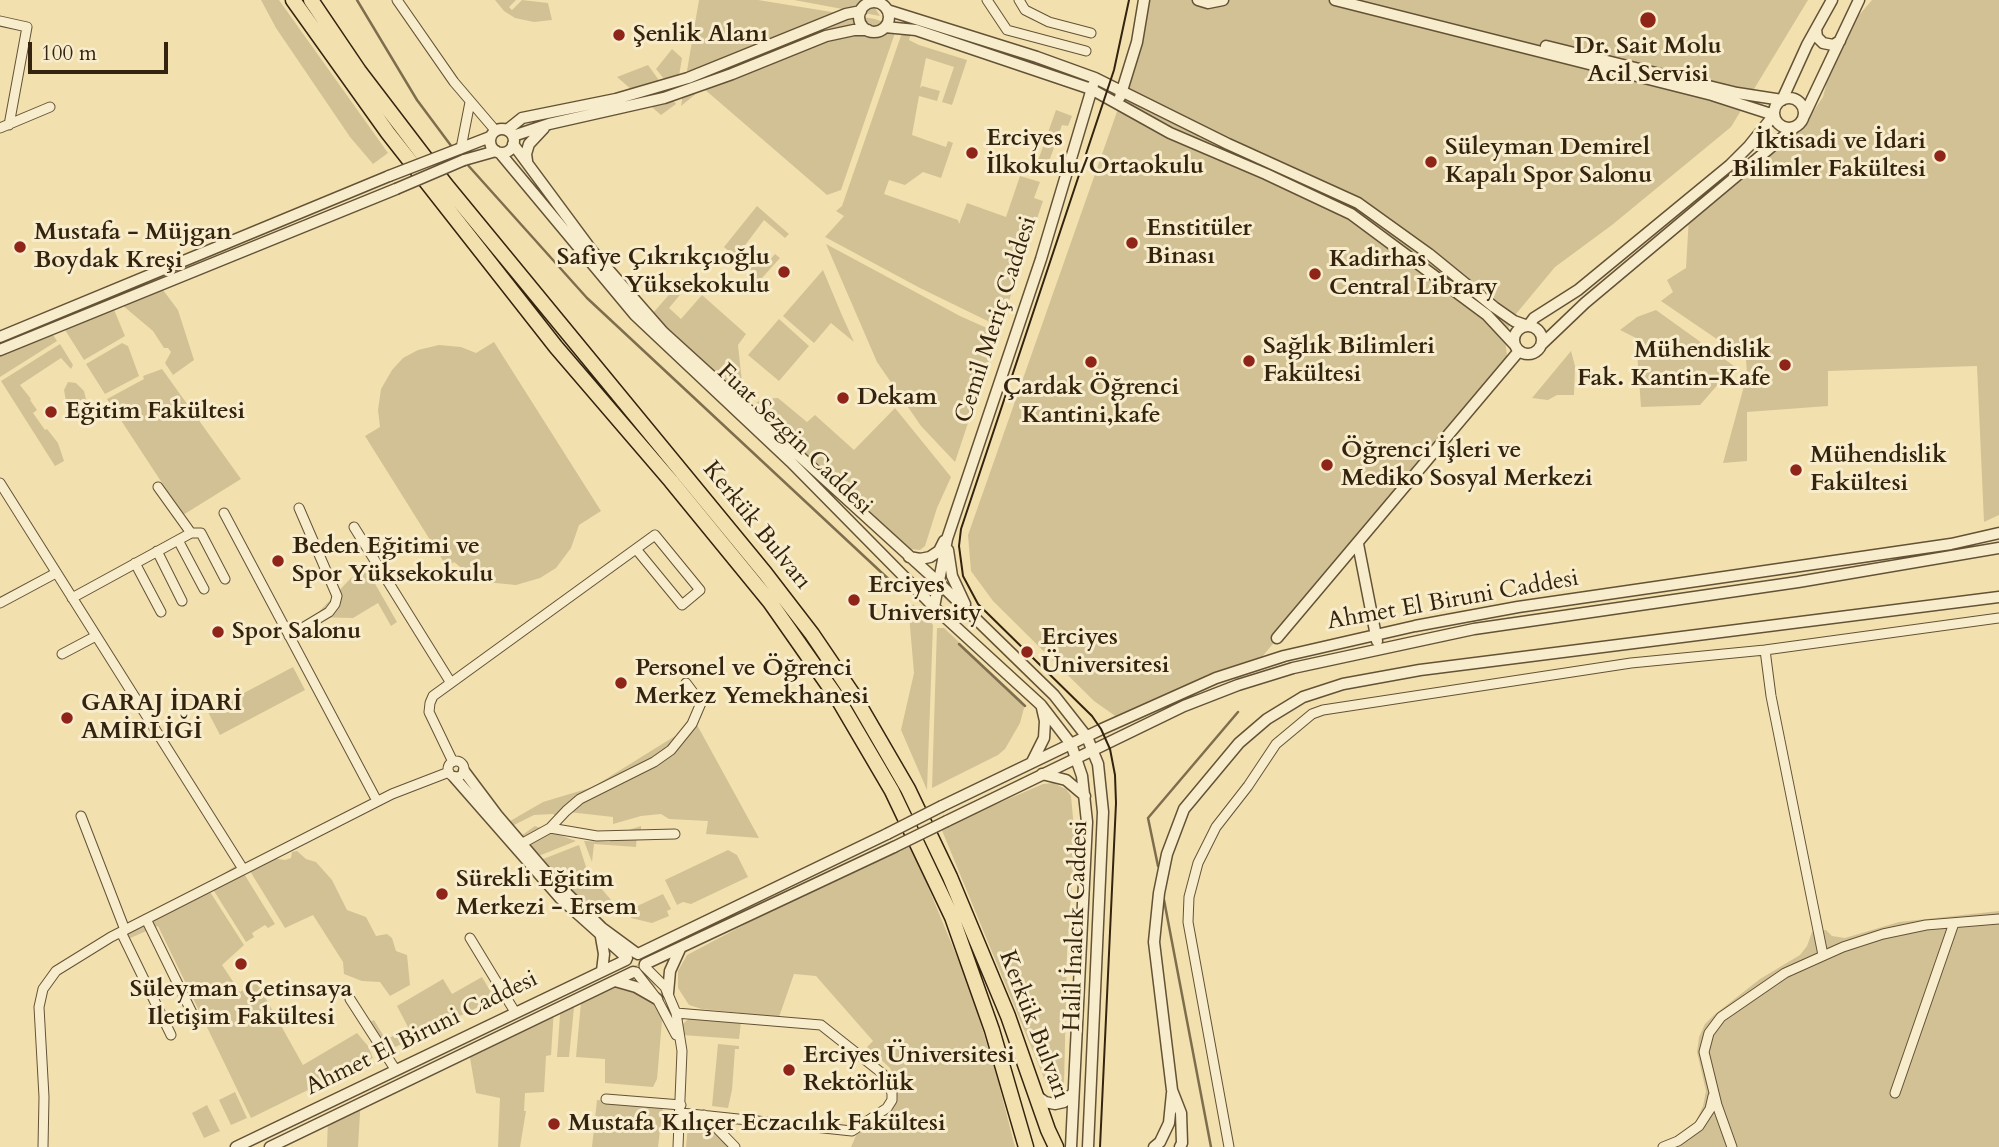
<!DOCTYPE html>
<html>
<head>
<meta charset="utf-8">
<style>
	body { margin:0 }
	#map { position:relative; width:1999px; height:1147px; overflow:hidden; background:#f2e1af; font-family:Cardo,serif }
	canvas { display:block }
	.scale { position:absolute; left:28px; top:42px; width:140px; height:32px; box-sizing:border-box; border:4px solid #34230e; border-top:0; padding-left:9px; font-size:21px; line-height:24px; white-space:nowrap; color:#34230e; -webkit-text-stroke:5px #f7eccb; paint-order:stroke }
</style>
</head>
<body>
<div id="map">
<canvas width="1999" height="1147"></canvas>
<div class="scale">100 m</div>
</div>
<script>
const g = document.querySelector('canvas').getContext('2d');
g.lineJoin = 'round';
function fill(path, color) { g.fillStyle = color; g.fill(path, 'evenodd'); }
const poly = rows => new Path2D(rows.map(r => 'M' + r).join(''));
function trace(path, color, width, dash) { g.strokeStyle = color; g.lineWidth = width; g.lineCap = dash ? 'butt' : 'round'; g.setLineDash(dash || []); g.stroke(path); }
function write(font, color, halo, rows, align = 'center') {
  g.font = font + ' Cardo,serif'; g.lineWidth = 6; g.setLineDash([]); g.textBaseline = 'middle'; g.strokeStyle = halo; g.fillStyle = color; for (const [text, x, y, turn = 0] of rows) {
    g.save(); g.translate(x, y); g.rotate((+turn || 0) * Math.PI / 180); g.textAlign = isNaN(turn) ? turn : align; if (halo) g.strokeText(text, 0, 0); g.fillText(text, 0, 0); g.restore();
  }
}
const green = poly([
	[261,0,279,0,388,153,373,164,350,137,276,28],
	[495,0,516,0,509,7,512,10,522,0,548,3,552,20,534,22,515,18,504,11],
	[699,0,758,0,875,19,897,27,841,190,827,195,703,88,681,106],
	[794,0,870,0,880,16],
	[1145,0,1808,0,1731,127,1612,225,1555,267,1511,320,1505,339,1508,365,1256,664,1121,720,1094,701,993,601,971,571,968,535,1126,86],
	[1872,0,1999,0,1999,515,1984,522,1977,366,1828,371,1828,406,1747,412,1747,461,1723,463,1747,375,1746,359,1661,301,1673,292,1667,280,1686,268,1689,216,1808,119,1823,97,1830,69,1854,21],
	[903,30,911,33,909,40,919,45,967,60,952,105,942,102,954,67,926,58,920,88,922,86,940,91,937,101,919,96,912,135,946,147,948,141,953,143,941,178,923,172,905,185,889,180,884,194,958,220,959,224,967,203,1006,217,1020,176,1040,182,1034,198,1043,201,1000,327,920,288,825,237,844,216,836,211,842,206],
	[672,49,682,58,676,94,656,69],
	[648,65,676,104,661,115,617,77],
	[1056,110,1072,116,1068,126,1062,125,1045,173,1035,169],
	[757,206,789,234,785,238,764,220,743,248,762,265,765,262,767,263,775,254,780,258,752,289,745,282,753,272,724,247],
	[826,244,960,316,998,333,955,462,921,426,877,362],
	[823,270,841,313,854,342,831,323,814,343,783,316],
	[683,279,689,284,669,308,681,319,702,295,746,334,738,345,744,401,652,314],
	[157,282,178,310,194,360,173,375,165,363,171,352,168,348,164,348,153,331,115,299],
	[110,300,125,336,84,360,60,322],
	[1656,310,1734,366,1700,405,1641,407,1636,338,1620,330,1637,317],
	[779,319,809,346,779,381,748,355],
	[48,327,57,341,0,377,0,346],
	[494,342,601,511,579,525,571,548,556,568,540,578,516,585,485,582,469,574,454,562,447,567,365,436,380,427,378,410,381,389,392,370,403,358,418,350,439,345,461,347,476,353],
	[122,343,128,346,139,376,105,394,86,364],
	[60,344,73,365,71,369,61,358,20,385,31,399,30,400,37,410,33,413,45,430,47,429,58,443,64,461,55,466,1,381],
	[1571,351,1575,366,1574,395,1557,395,1548,400,1532,398],
	[162,369,241,479,183,515,107,399,144,379,143,376],
	[68,382,76,383,84,391,87,403,83,410,76,410,66,401,64,390],
	[778,398,807,422,815,415,854,450,895,408,951,477,937,508,925,546,920,550,909,549,757,414,756,403,762,399],
	[366,568,397,622,391,626,378,603,353,618,314,617,351,578],
	[913,604,933,625,927,790,901,730,914,673,909,615],
	[937,628,944,628,1022,701,1024,708,1020,723,1005,749,998,755,932,788],
	[293,667,305,690,220,735,208,712],
	[696,723,759,838,706,834,708,821,669,819,661,814,641,816,613,824,613,817,560,811,558,818,553,814,534,815,508,828,505,824,543,802,593,787],
	[1053,783,1066,789,1071,796,1075,840,1067,953,1064,1086,1054,1091,1048,1088,941,828,1043,784],
	[535,826,576,841,536,857,518,838],
	[641,826,641,835,637,835,636,847,594,844,592,862,584,841,610,842,610,836],
	[910,843,969,986,996,1073,1015,1147,851,1147,858,1131,894,1098,895,1079,890,1068,867,1047,873,1041,816,976,794,974,779,1017,702,1009,689,1005,678,988,678,971,687,955,829,880],
	[579,845,588,873,618,908,629,909,628,917,597,910,584,903,538,861],
	[728,850,737,855,748,877,691,904,683,902,677,905,665,880],
	[269,851,278,859,285,860,291,858,292,852,297,851,306,859,316,862,332,880,347,910,366,917,376,936,387,934,392,938,396,951,407,955,410,985,390,996,380,982,362,981,344,974,343,962,313,915,285,928,245,863],
	[238,864,275,924,268,928,265,925,252,933,254,937,246,942,209,883],
	[205,884,244,945,222,965,240,992,256,981,303,1065,357,1033,368,1046,373,1058,251,1118,158,926,128,939,125,926],
	[663,894,671,909,667,911,669,916,652,923,631,918,633,908],
	[1999,911,1999,1147,1678,1147,1689,1140,1704,1126,1697,1119,1703,1106,1706,1091,1697,1052,1699,1037,1705,1024,1714,1015,1760,979,1800,955,1807,946,1812,932,1826,930,1832,936,1845,938,1899,922],
	[643,962,654,981,662,1021,657,1079,653,1087,605,1083,605,1059,576,1057,582,991],
	[482,977,495,999,389,1050,383,1048,368,1023,374,1020,386,1040,408,1027,397,1006,443,979,452,994],
	[571,996,575,998,569,1057,557,1057,561,1001],
	[554,1009,551,1055,546,1056,544,1092,525,1093,524,1111,526,1111,520,1147,498,1147,500,1098,476,1093,468,1046],
	[689,1018,741,1022,739,1039,682,1035,683,1024],
	[718,1044,739,1046,739,1049,735,1049,732,1090,728,1108,712,1106],
	[235,1092,247,1118,231,1125,219,1100],
	[361,1097,358,1147,327,1147,328,1117],
	[597,1100,663,1107,658,1147,592,1147],
	[207,1105,220,1131,204,1138,192,1113],
	[697,1119,700,1120,729,1147,686,1147,688,1125,692,1120]
]);
const stream = poly([
	[357,0,417,100,452,147],
	[466,163,587,298,896,586],
	[959,644,1025,706],
	[1158,866,1148,818,1238,712],
	[1164,900,1211,1147]
]);
const minor = poly([
	[397,0,454,82,495,130],
	[987,0,1007,30,1086,51],
	[1019,0,1025,10,1049,22,1091,33],
	[0,21,27,27,9,125],
	[0,128,50,107],
	[461,148,470,102],
	[0,483,243,869],
	[158,487,191,533],
	[224,513,377,801],
	[354,527,451,683],
	[178,540,204,589],
	[157,551,182,601],
	[135,563,161,612],
	[72,598,191,533,201,533,225,579],
	[0,603,56,573],
	[289,636,329,612,335,604,337,596,299,508],
	[1765,650,1771,696,1823,955],
	[62,654,96,636],
	'448 769a8 8 0 1 1 16 0a8 8 0 1 1-16 0Z',
	[453,762,429,712,430,703,433,696,655,535,700,590,682,605,636,549],
	[81,816,125,930],
	[550,828,597,836,675,834],
	[521,844,550,828,566,811,580,799,654,762,671,750,692,724,701,703,686,683],
	[146,919,197,1023],
	[121,932,171,1035],
	[470,938,515,1012],
	[644,966,665,987,676,1013,682,1051,678,1147],
	[636,972,657,999,676,1035],
	[350,999,395,1069],
	[676,1013,821,1025,883,1074,892,1093,892,1100,887,1108,852,1131,681,1113],
	[1895,1093,1954,923],
	[606,1099,681,1105],
	[704,1115,735,1147],
	[43,1147,44,1097,39,1007,43,989,56,971,111,937,392,794,449,772],
	[1229,1147,1188,922,1189,897,1198,863,1216,827,1248,786,1276,744,1312,714,1323,710,1631,663,1765,650,1999,618],
	[1663,1147,1678,1141,1699,1126,1710,1109,1713,1096],
	[1732,1147,1717,1105,1704,1052,1709,1033,1721,1017,1785,973,1843,947,1883,934,1926,925,1999,919]
]);
const tertiary = poly([
	[1198,0,1208,3,1223,0],
	'859 17a15 15 0 1 1 30 0a15 15 0 1 1-30 0Z',
	[887,10,1037,57,1095,78,1228,144,1358,203,1429,254,1494,307,1514,321,1528,326,1534,318,1578,290,1730,165,1749,146,1774,115,1712,95,1335,0],
	[885,27,916,30,1091,89,1170,133,1266,174,1351,214,1487,315,1514,344],
	[1816,29,1817,37,1823,43,1833,45,1840,41],
	[1546,46,1737,93,1782,100,1807,45,1832,0],
	[1120,97,1137,42,1144,0],
	'1774 113a15 15 0 1 1 30 0a15 15 0 1 1-30 0Z',
	[1804,116,1859,0],
	'490 141a12 12 0 1 1 24 0a12 12 0 1 1-24 0Z',
	[507,130,522,118,616,99,688,78,846,14,861,11],
	[513,136,549,124,664,98,732,74,826,36,854,30,868,30],
	[513,144,593,252,663,332,938,582,1054,695,1087,737,1098,764,1103,812,1088,1147],
	[459,149,490,137],
	[500,153,635,315,791,462,934,607,1041,705,1071,744,1082,776,1087,822,1071,1147],
	[464,160,496,151],
	[527,161,526,154,529,144,544,128],
	'1514 340a14 14 0 1 1 28 0a14 14 0 1 1-28 0Z',
	[0,337,389,176],
	[1541,345,1585,303,1795,127],
	[0,350,396,189],
	[1358,544,1377,641],
	[948,550,952,576,965,604],
	[909,557,920,559,930,557,939,551,944,541],
	[934,607,947,539,1041,259,1093,85],
	[1277,638,1519,351],
	[1032,762,1044,738,1045,721,1042,708],
	[464,771,497,815,550,877,602,928,636,953],
	[1042,774,1066,780,1085,796],
	[454,777,560,898,627,958],
	[942,806,1102,729,1216,678,1284,656,1415,626,1518,607,1951,544,1999,533],
	[947,821,1184,706,1238,685,1293,668,1474,629,1798,582,1999,548],
	[601,937,604,954,602,971],
	[638,954,887,834],
	[645,964,894,847],
	[615,981,636,987,657,999],
	[668,993,670,971,680,949],
	[1037,1096,1045,1102,1055,1104,1064,1102,1073,1093],
	[236,1147,626,960],
	[270,1147,633,972],
	[1154,1147,1160,1142,1169,1123,1172,1093],
	[1180,1147,1182,1143,1181,1113,1172,1090,1154,942,1159,893,1167,854,1184,809,1239,743,1267,719,1303,697,1343,684,1420,670,1999,597]
]);
const primary = poly([
	[293,0,388,133,556,347,671,481,770,602,838,699,892,791,952,917,992,1030,1026,1147],
	[311,0,359,71,446,185,765,573,812,634,854,696,908,789,950,877,1008,1016,1048,1130,1056,1147]
]);
const tram = poly([
	[1100,1147,1116,803,1115,775,1110,749,1101,729,1092,716,978,604,963,576,959,546,961,529,1114,70,1129,0]
]);
const tertiaryBridge = poly([
	[389,176,459,149],
	[396,189,464,160],
	[887,834,942,806],
	[894,847,947,821]
]);
const markers = [
	[1648,20,9,"#8f2418"],
	[619,35,7,"#8f2418"],
	[972,153,7,"#8f2418"],
	[1940,156,7,"#8f2418"],
	[1431,162,7,"#8f2418"],
	[1132,243,7,"#8f2418"],
	[20,247,7,"#8f2418"],
	[784,272,7,"#8f2418"],
	[1315,274,7,"#8f2418"],
	[1249,361,7,"#8f2418"],
	[1091,362,7,"#8f2418"],
	[1785,365,7,"#8f2418"],
	[843,398,7,"#8f2418"],
	[51,412,7,"#8f2418"],
	[1327,465,7,"#8f2418"],
	[1796,470,7,"#8f2418"],
	[278,561,7,"#8f2418"],
	[854,600,7,"#8f2418"],
	[218,632,7,"#8f2418"],
	[1027,652,7,"#8f2418"],
	[621,683,7,"#8f2418"],
	[67,718,7,"#8f2418"],
	[442,894,7,"#8f2418"],
	[241,964,7,"#8f2418"],
	[789,1070,7,"#8f2418"],
	[554,1124,7,"#8f2418"]
];
const poiNames = [
	["Şenlik Alanı",633,35],
	["Dr. Sait Molu",1648,47,"center"],
	["Acil Servisi",1648,75,"center"],
	["Erciyes",986,139],
	["İlkokulu/Ortaokulu",986,167],
	["İktisadi ve İdari",1926,142,"right"],
	["Bilimler Fakültesi",1926,170,"right"],
	["Süleyman Demirel",1445,148],
	["Kapalı Spor Salonu",1445,176],
	["Enstitüler",1146,229],
	["Binası",1146,257],
	["Mustafa - Müjgan",34,233],
	["Boydak Kreşi",34,261],
	["Safiye Çıkrıkçıoğlu",770,258,"right"],
	["Yüksekokulu",770,286,"right"],
	["Kadirhas",1329,260],
	["Central Library",1329,288],
	["Sağlık Bilimleri",1263,347],
	["Fakültesi",1263,375],
	["Mühendislik",1771,351,"right"],
	["Fak. Kantin-Kafe",1771,379,"right"],
	["Çardak Öğrenci",1091,388,"center"],
	["Kantini,kafe",1091,416,"center"],
	["Dekam",857,398],
	["Eğitim Fakültesi",65,412],
	["Öğrenci İşleri ve",1341,451],
	["Mediko Sosyal Merkezi",1341,479],
	["Mühendislik",1810,456],
	["Fakültesi",1810,484],
	["Beden Eğitimi ve",292,547],
	["Spor Yüksekokulu",292,575],
	["Erciyes",868,586],
	["University",868,614],
	["Spor Salonu",232,632],
	["Erciyes",1041,638],
	["Üniversitesi",1041,666],
	["Personel ve Öğrenci",635,669],
	["Merkez Yemekhanesi",635,697],
	["GARAJ İDARİ",81,704],
	["AMİRLİĞİ",81,732],
	["Sürekli Eğitim",456,880],
	["Merkezi - Ersem",456,908],
	["Süleyman Çetinsaya",241,990,"center"],
	["Iletişim Fakültesi",241,1018,"center"],
	["Erciyes Üniversitesi",803,1056],
	["Rektörlük",803,1084],
	["Mustafa Kılıçer Eczacılık Fakültesi",568,1124]
];
const streetNames = [
	["Cemil Meriç Caddesi",997,320,-72],
	["Fuat Sezgin Caddesi",794,440,44],
	["Kerkük Bulvarı",756,526,51],
	["Ahmet El Biruni Caddesi",1453,601,-10],
	["Halil İnalcık Caddesi",1077,926,-88],
	["Kerkük Bulvarı",1033,1025,69],
	["Ahmet El Biruni Caddesi",422,1034,-26]
];
fill(green, '#d2c194');
trace(stream, '#7f6e4e', 2.5);
trace(minor, '#645236', 11);
trace(tertiary, '#645236', 13);
trace(primary, '#34230e', 17);
trace(minor, '#f7eccb', 9);
trace(tertiary, '#f7eccb', 10);
trace(primary, '#f2e1af', 14);
trace(tram, '#34230e', 2);
trace(tertiaryBridge, '#645236', 13, []);
trace(tertiaryBridge, '#f7eccb', 10);
for (const [x, y, r, color] of markers) { const dot = new Path2D(); dot.arc(x, y, r, 0, 2 * Math.PI); g.fillStyle = color; g.fill(dot); trace(dot, '#f7eccb', 2.5); }
write('bold 24px', '#34230e', '#f7eccb', poiNames, 'left');
write('24px', '#34230e', '#f7eccb', streetNames);
</script>
</body>
</html>
